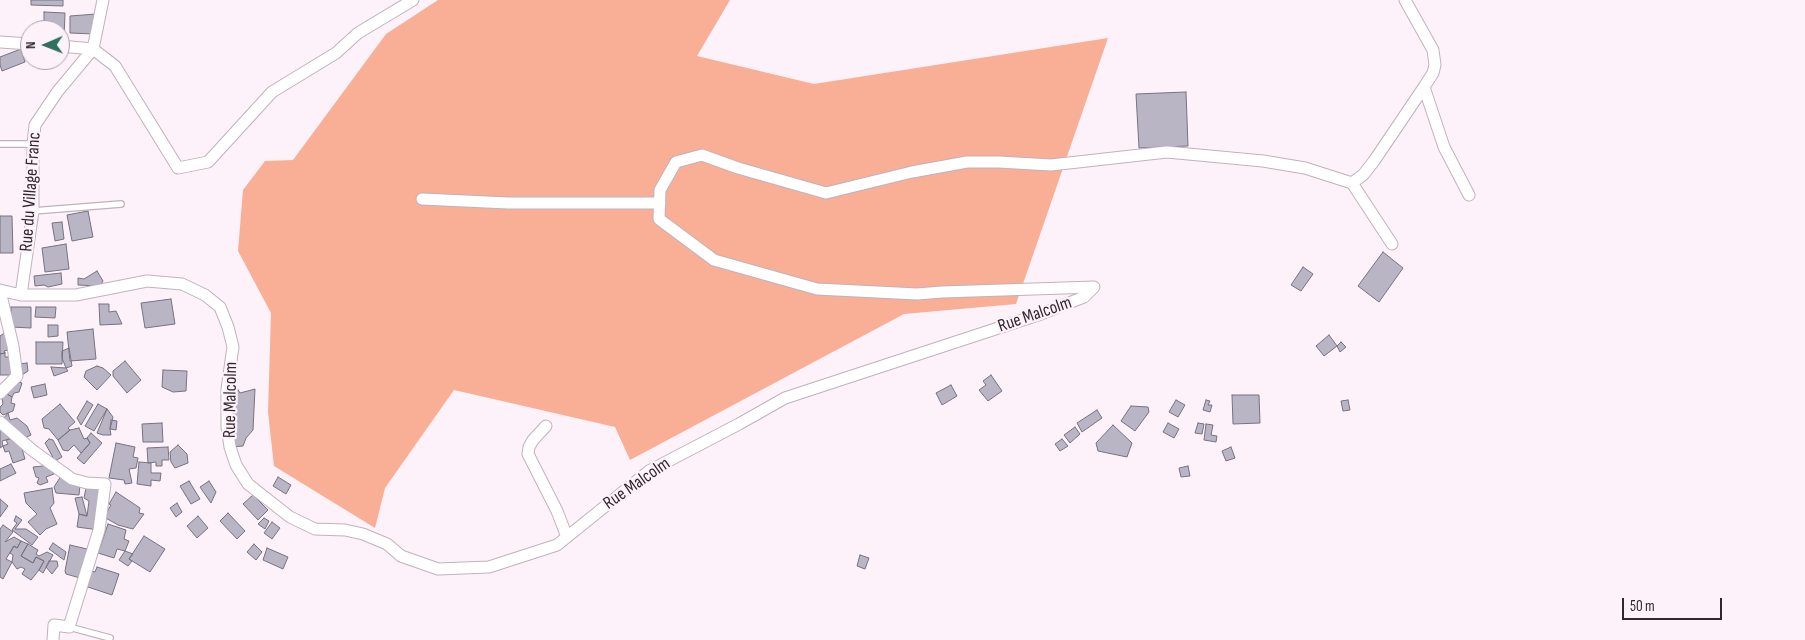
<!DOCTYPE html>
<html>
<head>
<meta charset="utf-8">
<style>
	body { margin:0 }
	#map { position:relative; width:1805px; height:640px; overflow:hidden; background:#fef2fa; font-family:"Sofia Sans Condensed",sans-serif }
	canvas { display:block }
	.north { position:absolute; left:20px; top:20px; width:50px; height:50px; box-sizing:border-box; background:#fef2fa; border:1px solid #aba2a8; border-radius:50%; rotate:269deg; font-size:14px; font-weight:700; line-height:20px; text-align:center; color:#2f292d }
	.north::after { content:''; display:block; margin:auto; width:18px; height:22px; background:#2f7161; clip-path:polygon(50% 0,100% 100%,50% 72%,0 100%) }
	.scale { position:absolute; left:1622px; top:598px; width:100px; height:22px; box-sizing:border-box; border:2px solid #2f292d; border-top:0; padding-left:6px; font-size:15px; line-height:18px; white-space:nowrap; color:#2f292d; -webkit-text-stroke:4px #fef2fa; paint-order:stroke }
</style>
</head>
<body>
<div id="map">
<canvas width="1805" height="640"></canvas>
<div class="north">N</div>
<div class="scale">50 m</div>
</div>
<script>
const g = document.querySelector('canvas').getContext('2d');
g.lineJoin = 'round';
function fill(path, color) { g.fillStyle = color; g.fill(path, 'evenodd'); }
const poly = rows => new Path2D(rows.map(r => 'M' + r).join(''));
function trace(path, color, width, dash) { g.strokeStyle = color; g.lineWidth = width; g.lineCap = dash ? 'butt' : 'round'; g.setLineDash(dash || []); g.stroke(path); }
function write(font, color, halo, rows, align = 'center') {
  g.font = font + ' "Sofia Sans Condensed",sans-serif'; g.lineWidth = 4.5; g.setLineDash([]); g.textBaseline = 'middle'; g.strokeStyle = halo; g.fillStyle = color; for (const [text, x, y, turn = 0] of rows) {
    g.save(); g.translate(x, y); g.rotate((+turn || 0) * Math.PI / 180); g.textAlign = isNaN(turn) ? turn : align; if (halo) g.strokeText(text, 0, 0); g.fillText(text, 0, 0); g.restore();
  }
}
const green = poly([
	[438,0,730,0,697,56,814,84,1108,38,1016,304,904,314,630,460,615,427,454,390,385,488,375,528,274,466,268,412,271,313,238,251,243,190,265,161,293,160,386,34]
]);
const building = poly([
	[31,0,63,0,63,6,31,5,31,0],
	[44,12,65,13,64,39,60,39,60,30,44,30,44,12],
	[96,14,96,23,92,23,94,34,70,33,70,16,96,14],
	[21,49,25,62,2,71,0,65,0,57,21,49],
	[1186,92,1188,146,1139,148,1136,94,1186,92],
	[88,211,93,237,72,241,67,215,88,211],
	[0,216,12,216,13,253,0,253,0,216],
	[62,222,64,239,55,241,52,223,62,222],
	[66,244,69,269,45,272,42,248,66,244],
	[1383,252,1403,268,1379,302,1358,286,1383,252],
	[1303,267,1313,274,1301,291,1291,285,1303,267],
	[97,271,103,281,100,286,78,285,78,278,84,279,97,271],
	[61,273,62,284,48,287,44,285,35,286,34,276,61,273],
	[171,299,175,324,145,328,141,303,171,299],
	[99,304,109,304,109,312,116,311,122,324,100,325,99,304],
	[11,307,31,307,31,328,11,327,11,307],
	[36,307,56,307,55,318,35,317,36,307],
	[48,325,58,325,58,336,48,337,48,325],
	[93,329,96,359,70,361,67,332,93,329],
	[9,330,12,349,4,351,5,353,0,354,0,336,9,330],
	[1329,335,1337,346,1324,356,1316,346,1329,335],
	[36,342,63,342,62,364,36,364,36,342],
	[1341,342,1346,347,1340,352,1337,346,1341,342],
	[69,348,72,366,66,368,62,358,62,351,69,348],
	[5,353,5,357,12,357,12,375,0,375,0,354,5,353],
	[125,361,141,380,127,393,113,376,113,371,125,361],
	[27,363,28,371,22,375,19,382,22,383,19,392,14,393,12,397,7,394,19,364,27,363],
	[97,366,103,368,111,375,97,390,84,377,86,371,97,366],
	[51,367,66,368,68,371,54,376,51,367],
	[163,370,187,371,186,391,173,392,162,387,163,370],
	[991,375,1002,391,988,401,979,390,986,385,983,381,991,375],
	[45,384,47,395,34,398,31,387,45,384],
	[951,385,957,396,942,405,936,393,951,385],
	[237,388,240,393,255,389,253,430,246,438,243,446,230,447,227,389,237,388],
	[7,394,12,397,11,403,15,404,13,411,3,415,0,412,0,407,3,404,2,398,7,394],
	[1232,395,1259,395,1260,423,1233,424,1232,395],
	[1176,400,1185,405,1178,417,1169,412,1176,400],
	[1206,400,1210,401,1208,405,1212,405,1210,412,1203,410,1206,400],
	[1348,400,1350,410,1343,411,1341,401,1348,400],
	[87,401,93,405,81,425,77,418,87,401],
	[60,404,75,422,68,428,70,430,58,440,49,429,44,428,42,419,60,404],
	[98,404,107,409,94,431,85,426,98,404],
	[1131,406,1148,407,1149,412,1135,431,1121,421,1131,406],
	[107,409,113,417,110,429,111,435,103,435,97,433,107,409],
	[1097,410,1102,418,1082,432,1077,423,1097,410],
	[8,413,10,420,17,418,27,426,31,435,20,440,3,419,8,413],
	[111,420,117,421,116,430,110,429,111,420],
	[0,422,6,434,10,439,2,441,3,446,0,448,0,422],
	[162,423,163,442,143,442,142,424,162,423],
	[1168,423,1179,429,1174,438,1163,432,1168,423],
	[1198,423,1204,424,1202,434,1195,433,1198,423],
	[1206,424,1213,425,1211,435,1217,436,1216,442,1204,440,1206,424],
	[1113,425,1132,443,1127,457,1098,451,1096,443,1113,425],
	[1075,427,1080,434,1070,443,1064,435,1075,427],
	[79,428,84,439,87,438,90,443,81,453,74,445,68,451,63,450,58,440,70,430,79,428],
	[91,433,102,443,84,464,77,458,90,443,87,438,91,433],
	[14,437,20,442,25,459,13,463,9,451,5,452,3,446,8,444,6,440,14,437],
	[49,439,53,440,62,457,55,461,45,443,49,439],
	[1062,439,1068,446,1060,451,1055,444,1062,439],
	[116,443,135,447,133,457,138,458,136,468,129,469,132,483,125,484,124,480,109,478,116,443],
	[178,445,187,454,188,463,175,468,171,462,170,452,178,445],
	[168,447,169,460,162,460,162,466,156,466,156,462,148,463,147,448,168,447],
	[1231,447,1235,458,1226,461,1222,451,1231,447],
	[45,460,54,474,46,477,48,482,40,485,37,483,39,478,36,477,33,467,43,466,45,460],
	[139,462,151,463,151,473,161,473,160,481,151,480,151,486,137,484,139,462],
	[11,464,16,473,0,481,0,469,11,464],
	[1188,466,1190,476,1181,477,1179,468,1188,466],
	[63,473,80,485,79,495,56,493,54,487,63,473],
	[278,477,291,485,286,494,273,486,278,477],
	[189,481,200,499,191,504,180,486,189,481],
	[209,481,216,492,211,503,200,487,209,481],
	[87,483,105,486,99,530,77,527,79,514,87,516,89,501,84,498,87,483],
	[52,488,54,503,50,508,57,524,46,529,40,535,28,522,37,514,26,503,24,493,52,488],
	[116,492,140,508,139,513,144,514,133,529,118,525,104,517,111,505,109,504,116,492],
	[253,495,268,510,258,520,243,504,253,495],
	[82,497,87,516,79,514,75,498,82,497],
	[0,499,8,506,0,517,0,499],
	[177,503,182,512,176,517,170,508,177,503],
	[228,513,245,531,237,539,220,521,228,513],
	[16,516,22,520,15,529,26,529,38,537,32,545,12,530,17,523,14,521,16,516],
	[198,516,208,528,197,538,187,526,198,516],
	[264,518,269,521,265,529,258,524,264,518],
	[272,522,280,528,272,539,264,533,272,522],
	[108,524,126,530,124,539,129,541,125,551,117,549,114,558,98,553,108,524],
	[3,525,13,532,5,542,14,537,21,541,17,548,14,546,6,559,12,562,3,579,0,577,0,529,3,525],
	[144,536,165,549,150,572,129,559,144,536],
	[21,541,28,544,21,556,33,563,36,557,44,561,39,570,31,580,22,574,25,569,21,567,17,569,12,562,13,555,10,553,14,546,17,548,21,541],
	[53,543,66,552,64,560,49,549,53,543],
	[28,544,38,550,36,554,39,556,47,552,53,555,43,573,39,570,44,561,36,557,33,563,21,556,28,544],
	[254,544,262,552,256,560,247,552,254,544],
	[70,545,87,549,80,578,66,574,65,571,70,545],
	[267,548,288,557,283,569,263,560,267,548],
	[125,551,133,554,129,559,132,561,128,566,119,560,125,551],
	[860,555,869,558,865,569,857,566,860,555],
	[49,561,57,561,58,566,52,574,46,567,49,561],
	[97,567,119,574,112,595,85,586,91,571,95,572,97,567]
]);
const lane = poly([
	[0,144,33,144],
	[33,211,121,204],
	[69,627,110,638]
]);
const street = poly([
	[1405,0,1433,50,1435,65,1433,73,1424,87,1444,147,1469,195],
	[0,42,30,44],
	[60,46,93,49,115,66,178,168,208,162,272,92,336,53,358,33,413,0],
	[1352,183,1363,175,1374,161,1424,87],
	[422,199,508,203,660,203],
	[0,290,21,295,76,295,147,281,182,284,205,295,220,307,228,327,233,347,227,389,227,427,230,447,236,465,248,484,290,517,315,529,345,530,363,534,387,544,401,556,438,569,489,567,557,545,649,471,739,424,785,398,1041,314,1084,297,1094,287,942,292,917,294,817,289,714,260,659,219,660,190,676,162,702,155,738,168,826,193,912,172,967,162,999,162,1051,165,1167,152,1263,161,1305,168,1352,183,1392,244],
	[0,291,13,346,17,376,0,393],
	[21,295,33,211,33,144,35,125,58,91,93,49,103,0],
	[0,422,32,450,72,479,87,483,105,484,99,530,69,627,54,625,53,640],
	[546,426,533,440,529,447,528,454,557,511,567,537]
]);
const streetNames = [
	["Rue du Village Franc",31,192,-86],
	["Rue Malcolm",1035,315,-19],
	["Rue Malcolm",231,400,-89],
	["Rue Malcolm",637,484,-35]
];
fill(green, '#f9ae96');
fill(building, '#bab5c4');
trace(building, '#777280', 1);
trace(lane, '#c0b2bc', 8);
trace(street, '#c0b2bc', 13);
trace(lane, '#fff', 5.5);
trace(street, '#fff', 11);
write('18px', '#2f292d', '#fef2fa', streetNames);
</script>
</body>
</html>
